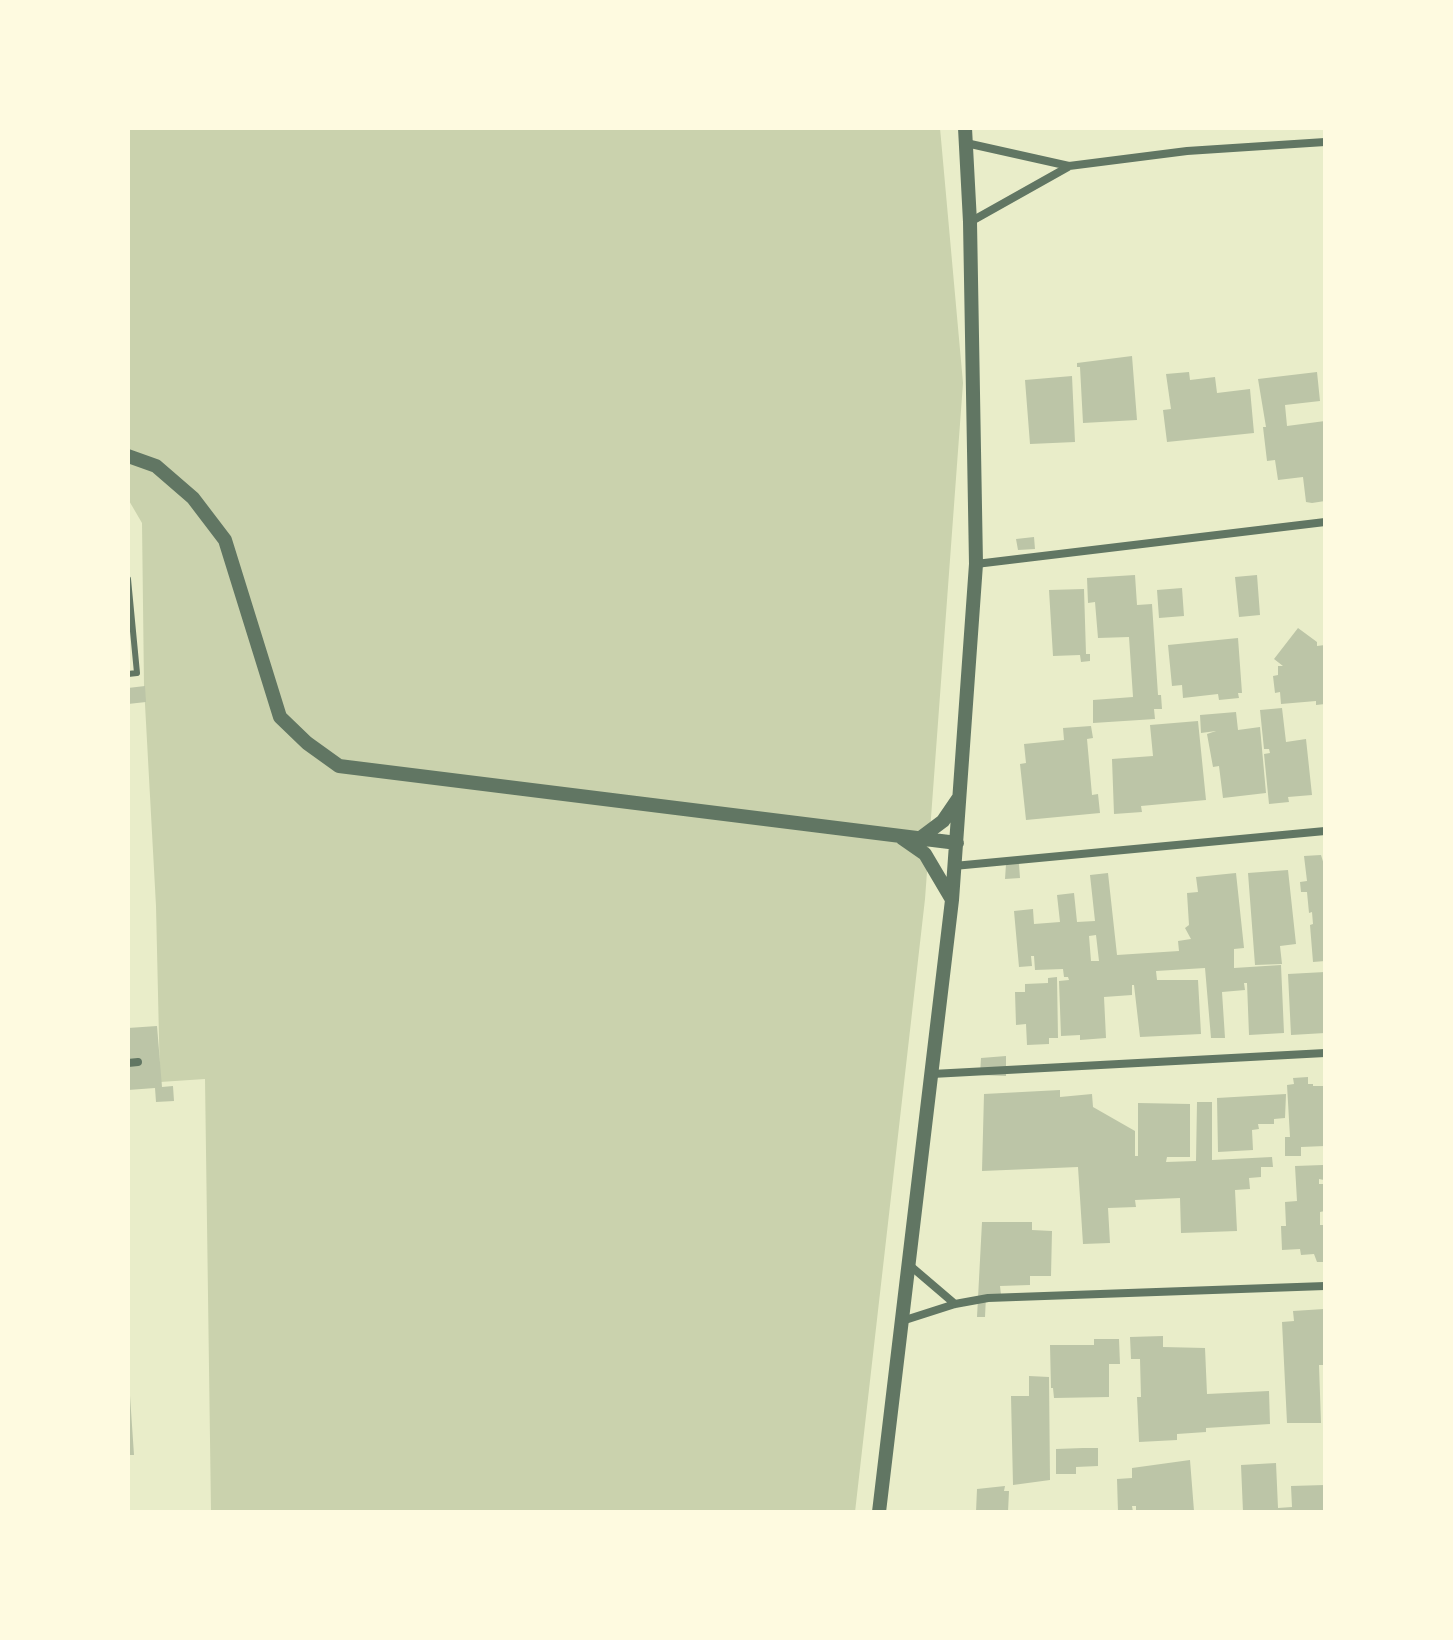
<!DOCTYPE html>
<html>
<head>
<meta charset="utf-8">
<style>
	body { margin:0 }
	#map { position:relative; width:1453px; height:1640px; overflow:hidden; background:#e9edc9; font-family:"Work Sans",sans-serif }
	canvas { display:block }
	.frame { position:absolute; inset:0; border:130px solid #fefae0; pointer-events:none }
</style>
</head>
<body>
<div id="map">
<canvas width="1453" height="1640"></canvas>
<div class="frame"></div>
</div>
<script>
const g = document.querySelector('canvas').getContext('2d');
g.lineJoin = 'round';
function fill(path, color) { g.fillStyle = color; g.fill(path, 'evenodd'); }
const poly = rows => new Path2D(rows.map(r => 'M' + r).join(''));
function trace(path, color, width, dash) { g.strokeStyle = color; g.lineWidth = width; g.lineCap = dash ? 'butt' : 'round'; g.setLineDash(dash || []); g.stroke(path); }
const green = poly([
	[128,128,940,128,963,383,925,899,855,1512,211,1512,205,1079,160,1082,156,906,144,686,142,523,128,499]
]);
const building = poly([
	[1132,356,1137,420,1083,423,1080,367,1077,367,1077,363],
	[1189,372,1190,380,1215,377,1217,393,1250,389,1254,433,1167,442,1163,410,1171,409,1166,374],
	[1317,372,1320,401,1285,405,1287,426,1325,421,1325,501,1312,503,1306,502,1303,477,1278,480,1275,460,1267,461,1263,427,1266,427,1258,379],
	[1072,376,1075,442,1030,444,1025,380],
	[1034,537,1035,549,1018,550,1016,539],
	[1135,575,1137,605,1152,604,1158,695,1161,695,1162,709,1154,709,1155,719,1093,723,1093,700,1133,697,1129,637,1098,638,1095,602,1088,603,1087,578],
	[1257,575,1260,615,1239,617,1235,577],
	[1182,588,1184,616,1159,618,1157,590],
	[1084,589,1086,654,1090,654,1090,661,1081,662,1080,655,1053,656,1049,590],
	[1298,628,1317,642,1317,646,1325,645,1325,704,1316,705,1316,701,1281,704,1280,692,1275,693,1273,676,1278,675,1278,666,1283,666,1274,659],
	[1238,638,1242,693,1238,693,1239,698,1219,700,1218,694,1183,698,1182,685,1172,686,1168,645],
	[145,686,146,702,128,704,128,688],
	[1282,708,1286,742,1306,739,1312,795,1288,797,1289,802,1269,804,1264,754,1270,753,1269,749,1264,749,1260,710],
	[1236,712,1238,730,1260,727,1266,793,1223,798,1219,766,1213,767,1207,734,1216,731,1201,733,1200,715],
	[1198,721,1206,800,1141,806,1142,812,1114,814,1112,759,1153,756,1150,725],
	[1091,726,1093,738,1087,739,1092,795,1098,794,1100,813,1026,820,1020,764,1026,763,1024,744,1064,740,1063,728],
	[1321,855,1325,868,1325,961,1313,962,1310,925,1313,924,1312,912,1309,913,1307,892,1301,892,1300,882,1307,881,1304,856],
	[1006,864,1019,864,1020,878,1005,879],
	[1288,870,1296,944,1280,946,1282,964,1255,965,1248,873],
	[1108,873,1117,955,1179,951,1178,941,1191,939,1185,928,1189,925,1187,893,1198,892,1196,877,1236,873,1244,948,1234,949,1234,968,1281,965,1284,1033,1249,1035,1247,983,1244,983,1245,990,1222,992,1225,1038,1211,1038,1205,968,1156,971,1157,980,1198,980,1201,1034,1140,1037,1134,985,1132,985,1132,995,1104,997,1106,1038,1080,1040,1080,1035,1061,1036,1059,981,1069,980,1068,977,1064,977,1063,969,1035,970,1034,956,1031,956,1032,966,1019,967,1014,911,1033,909,1034,924,1060,922,1057,895,1074,893,1077,922,1095,921,1090,875],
	[1096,935,1099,961,1091,961,1089,936],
	[1325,972,1325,1033,1291,1035,1288,974],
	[1057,977,1058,1038,1049,1038,1049,1044,1027,1045,1026,1024,1016,1025,1015,992,1025,992,1025,984,1048,983,1048,978],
	[157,1026,162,1087,173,1086,174,1101,156,1102,155,1088,128,1090,128,1028],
	[1006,1056,1006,1076,980,1075,981,1058],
	[1308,1077,1308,1084,1313,1084,1313,1086,1325,1086,1325,1146,1301,1147,1301,1156,1285,1156,1285,1137,1290,1137,1287,1085,1294,1084,1293,1078],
	[1060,1090,1060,1097,1092,1094,1093,1107,1135,1131,1135,1156,1138,1156,1138,1103,1190,1104,1190,1157,1167,1157,1166,1162,1196,1161,1197,1102,1212,1102,1212,1160,1272,1157,1273,1167,1261,1167,1261,1177,1249,1178,1250,1189,1235,1190,1237,1231,1181,1233,1180,1198,1135,1200,1136,1207,1108,1208,1110,1243,1083,1244,1078,1167,982,1171,984,1094],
	[1286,1094,1285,1118,1274,1119,1274,1124,1258,1124,1259,1129,1252,1130,1253,1150,1218,1152,1217,1098],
	[1323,1165,1324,1180,1319,1179,1319,1184,1325,1184,1325,1211,1320,1212,1320,1225,1325,1225,1325,1262,1317,1262,1314,1254,1301,1255,1300,1249,1282,1250,1281,1226,1286,1226,1285,1202,1297,1201,1295,1166],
	[982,1222,1032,1222,1032,1230,1052,1231,1051,1276,1030,1276,1030,1285,1000,1286,1001,1295,986,1296,985,1317,977,1317],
	[1324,1309,1325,1365,1319,1365,1321,1423,1287,1423,1282,1322,1294,1321,1293,1311],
	[1163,1336,1163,1347,1205,1348,1207,1394,1269,1391,1270,1424,1206,1428,1206,1432,1177,1434,1177,1440,1139,1442,1137,1397,1141,1397,1140,1359,1131,1359,1130,1337],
	[1094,1339,1119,1339,1120,1364,1109,1364,1109,1397,1054,1398,1053,1388,1051,1388,1050,1345,1094,1345],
	[1029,1376,1049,1377,1050,1480,1013,1485,1011,1396,1029,1396],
	[128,1396,130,1396,134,1455,128,1455],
	[1083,1448,1098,1448,1098,1466,1076,1467,1076,1474,1056,1474,1056,1449],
	[1190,1460,1194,1511,1136,1512,1136,1506,1132,1506,1133,1512,1118,1512,1117,1479,1132,1478,1132,1468],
	[1276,1463,1278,1508,1292,1507,1291,1486,1325,1485,1325,1512,1243,1512,1241,1465],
	[1005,1486,1004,1491,1009,1491,1008,1512,976,1512,977,1489]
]);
const service = poly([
	[128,579,137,673,128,674]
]);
const minor = poly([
	[966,143,1069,166,1187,151,1325,142],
	[970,222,1068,167],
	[976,564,1325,522],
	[954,866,1325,831],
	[128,1063,138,1062],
	[932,1074,1325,1053],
	[907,1263,955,1304],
	[902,1321,955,1304,988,1298,1325,1286]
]);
const tertiary = poly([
	[128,456,156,466,193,498,225,540,280,717,307,743,339,766,957,843],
	[902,838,925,854,951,898],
	[919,839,943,821,958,799],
	[879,1512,952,900,976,564,970,222,965,128]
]);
fill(green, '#cad2ad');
fill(building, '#bcc5a7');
trace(service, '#617663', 6);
trace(minor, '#617663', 8);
trace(tertiary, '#617663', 14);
</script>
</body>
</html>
